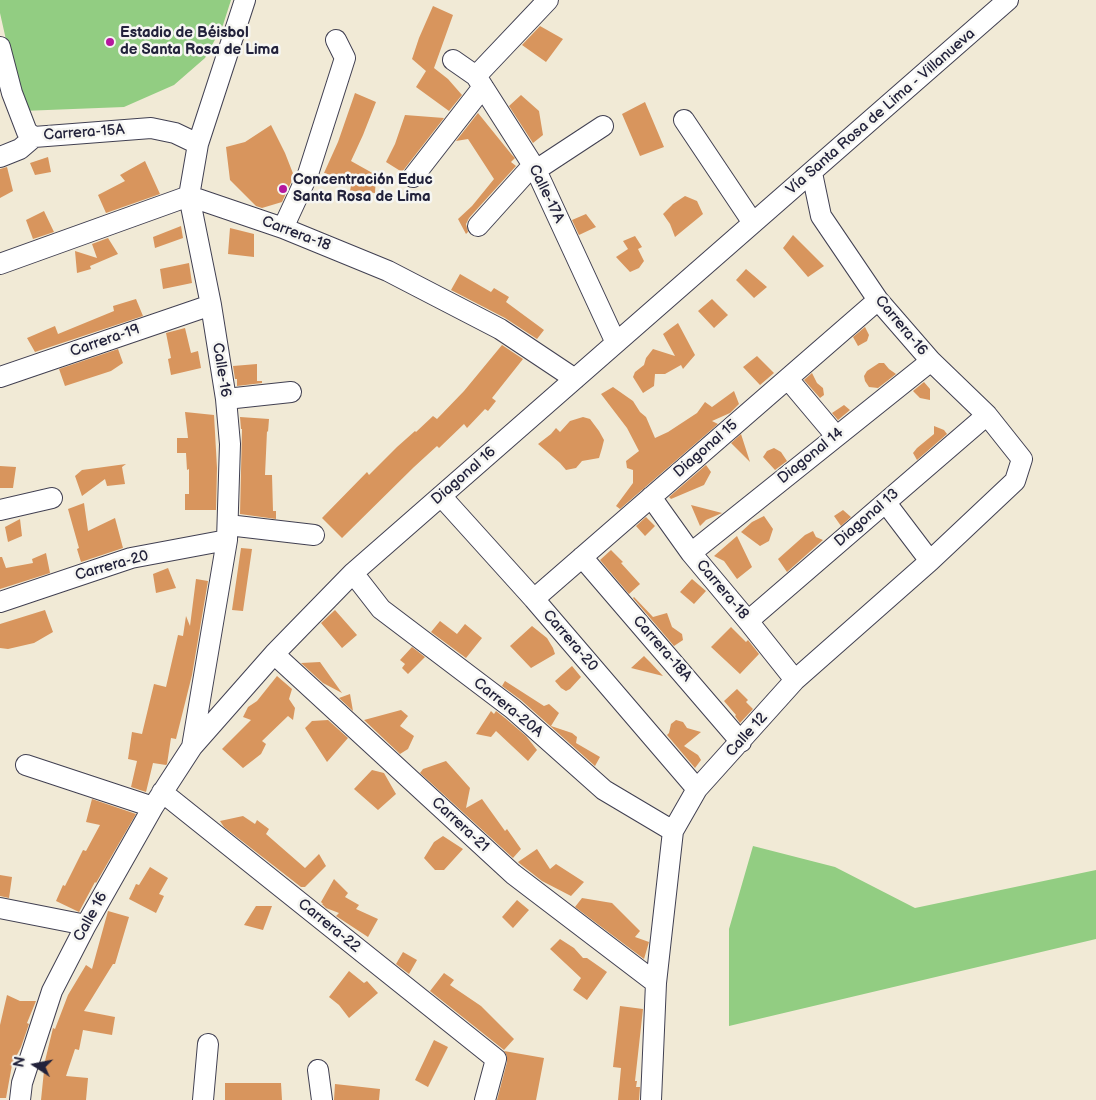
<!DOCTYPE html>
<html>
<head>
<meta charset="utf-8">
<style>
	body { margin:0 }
	#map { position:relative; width:1096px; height:1100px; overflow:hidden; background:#f1ead6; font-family:"Balsamiq Sans",sans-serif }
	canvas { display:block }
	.north { position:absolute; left:10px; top:1040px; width:50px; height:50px; -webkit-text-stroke:4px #f6f6f2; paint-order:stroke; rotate:281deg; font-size:14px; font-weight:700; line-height:20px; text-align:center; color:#22223b }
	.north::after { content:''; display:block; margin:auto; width:18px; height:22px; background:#22223b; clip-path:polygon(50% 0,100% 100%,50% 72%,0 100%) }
</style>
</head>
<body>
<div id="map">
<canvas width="1096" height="1100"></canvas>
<div class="north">N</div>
</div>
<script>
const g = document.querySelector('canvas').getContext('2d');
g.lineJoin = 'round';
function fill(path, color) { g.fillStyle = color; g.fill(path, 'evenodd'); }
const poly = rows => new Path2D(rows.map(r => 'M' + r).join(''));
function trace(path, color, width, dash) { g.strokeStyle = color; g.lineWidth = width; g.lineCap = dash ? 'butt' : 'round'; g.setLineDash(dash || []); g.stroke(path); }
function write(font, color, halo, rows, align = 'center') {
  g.font = font + ' "Balsamiq Sans",sans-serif'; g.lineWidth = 5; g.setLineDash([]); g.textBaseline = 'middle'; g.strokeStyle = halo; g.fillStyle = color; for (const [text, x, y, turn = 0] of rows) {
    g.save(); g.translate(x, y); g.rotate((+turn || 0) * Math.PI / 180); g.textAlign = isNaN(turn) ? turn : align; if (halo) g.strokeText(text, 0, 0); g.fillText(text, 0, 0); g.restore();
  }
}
const green = poly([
	[0,0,231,0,223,25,205,58,174,85,124,107,22,111,0,13],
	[753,846,835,867,915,908,1096,870,1096,939,729,1026,729,929]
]);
const building = poly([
	[433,6,453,15,434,68,448,79,462,95,449,111,416,87,426,71,412,59,419,38],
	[540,26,563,39,546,62,522,45],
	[355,93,376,102,363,135,351,161,376,175,375,193,350,191,352,181,324,173,338,142],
	[521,95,539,111,543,135,533,143,509,106],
	[645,102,664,147,640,156,622,114],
	[478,113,512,155,515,158,511,162,516,166,469,218,466,224,468,232,466,234,458,219,472,206,494,179,468,139,456,141],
	[405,115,444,118,402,172,386,162,395,144],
	[271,125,285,153,294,176,282,202,262,208,256,206,230,180,226,147,245,142],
	[48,157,51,172,35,175,30,163],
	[145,161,160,194,106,213,98,195,125,181,120,175],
	[7,167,13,191,0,198,0,169],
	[685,196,697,201,703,214,675,237,670,224,663,214,673,204],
	[44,211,54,232,33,239,26,220],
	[586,214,596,227,579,235,572,220],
	[181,226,183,238,155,248,153,237],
	[230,228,254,234,254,257,228,254],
	[793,235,824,266,808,277,783,248],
	[635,236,642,247,638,249,644,261,639,268,630,272,616,257,628,249,623,241],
	[108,238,118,254,90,266,91,269,77,273,75,251,97,258,92,244],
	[189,263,192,283,163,289,160,269],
	[746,269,767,287,754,298,736,280],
	[460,274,491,292,494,288,509,297,506,302,544,330,537,339,505,318,451,290],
	[136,299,143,316,35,352,27,338,55,326,58,334,114,311,113,306],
	[712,299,728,315,714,328,698,311],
	[678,323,695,355,683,369,681,365,665,374,655,374,654,386,643,393,633,377,635,372,644,365,646,358,653,349,675,356,663,334],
	[865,327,869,335,867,341,858,346,853,337],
	[185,328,191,353,198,351,201,368,171,375,168,359,171,358,166,333],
	[502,345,523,359,492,398,496,401,488,411,485,409,467,428,464,424,439,448,437,446,414,467,342,538,322,518,367,472,369,475,397,447,415,431,416,432,433,416,437,419,464,391],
	[118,349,123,363,111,371,65,386,59,369],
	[757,356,774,373,760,385,743,367],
	[879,363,884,363,889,369,896,374,878,388,869,387,865,381,864,376,867,371],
	[257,364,257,381,262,381,262,383,237,386,237,379,235,379,233,366],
	[812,373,817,383,823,388,824,395,820,398,804,380],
	[924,382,930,389,930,400,920,398,913,391],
	[613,387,633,401,640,412,646,417,655,438,668,432,697,413,705,402,712,407,734,391,739,404,730,413,712,421,718,424,620,509,616,506,633,483,633,470,627,468,626,461,639,451,627,428,601,394],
	[844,405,850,410,838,420,832,413],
	[185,412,214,415,217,468,216,510,185,510,185,494,189,494,189,469,187,470,186,453,177,453,177,438,188,438],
	[240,417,269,419,268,432,267,431,265,475,272,475,273,511,276,511,276,519,240,514,242,429,241,429],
	[583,417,590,419,599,431,604,440,602,448,599,458,582,461,576,468,566,470,560,463,538,444,551,434,556,428,560,432,570,421],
	[934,426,944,430,947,434,917,460,913,453,917,448,934,434],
	[741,434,750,462,731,443],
	[774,448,781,452,787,461,775,470,763,457,767,451],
	[126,464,122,467,125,484,107,486,105,479,82,496,75,476,82,470],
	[706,465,711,472,704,485,671,499,669,497],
	[0,466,16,467,13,488,0,488],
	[84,503,88,531,115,518,123,548,81,562,77,549,79,548,68,509],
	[691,505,722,513,706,520,700,526],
	[843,510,851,517,841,526,834,516],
	[764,516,773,529,769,541,760,546,741,532,752,522],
	[646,517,655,526,645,536,636,526],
	[20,519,22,536,8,542,5,527],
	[813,531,816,537,823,540,787,572,778,559,805,535],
	[737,536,752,567,737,579,724,561,714,556],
	[241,548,252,549,243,611,232,610],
	[611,550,623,562,621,563,640,584,629,594,600,560],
	[46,553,50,573,0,589,0,557,2,557,6,568,33,563,32,559],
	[168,568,176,588,156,593,153,574],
	[196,579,208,581,192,675,176,739,171,738,167,764,166,765,153,763,146,792,131,787,137,761,128,759,132,732,142,734,154,684,166,687,178,635,183,636,186,616,190,626],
	[692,579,706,591,694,604,680,592],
	[634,597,653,617,667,613,672,627,682,634,683,640,674,646,633,598],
	[45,610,53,632,34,643,8,649,0,648,0,624],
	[335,610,357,635,342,648,321,623],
	[440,621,457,634,465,624,482,638,466,658,431,632],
	[532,626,547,638,553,648,555,654,531,668,510,646],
	[731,627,746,642,748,640,759,654,740,674,711,647],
	[412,647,425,657,408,674,402,668,405,664,400,660],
	[644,656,650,662,663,676,631,668],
	[320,662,342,693,323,683,301,663],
	[572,666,581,677,570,689,566,691,561,688,555,681],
	[277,676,292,689,289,699,295,708,293,720,288,716,262,741,266,744,261,754,243,768,222,749,251,720,243,717,248,707,257,701],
	[505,681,544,706,549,704,559,713,551,726,572,733,577,737,576,743,600,757,595,766,521,700,502,686],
	[737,689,748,700,746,702,753,709,740,723,735,716,736,715,724,701],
	[350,694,353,711,339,698],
	[401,710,408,716,400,726,414,736,408,749,400,754,364,720],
	[491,711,494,714,496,711,505,718,526,736,537,750,528,761,496,731,491,737,476,734],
	[328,720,348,738,327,762,305,728,312,721],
	[676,720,683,722,687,728,701,732,684,746,698,755,701,760,695,768,667,735,669,733,671,724],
	[446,761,470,788,466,808,482,799,505,831,507,829,521,849,513,858,420,773,423,769],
	[372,770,384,773,396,794,378,810,354,789],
	[92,799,136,814,96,883,95,882,79,912,56,901,63,885,65,886,83,850,86,851,100,825,86,822],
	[243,816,255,824,257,820,269,829,266,834,305,868,319,854,326,866,305,887,301,887,224,827,220,821],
	[443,836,463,849,444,870,435,870,424,858,434,842],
	[537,849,550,869,556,864,584,882,571,896,542,881,519,863,518,862],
	[150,867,168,878,159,894,164,896,156,913,129,899,136,884,139,885],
	[0,875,12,877,9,898,0,896],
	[334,879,348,893,345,897,359,905,356,909,378,919,368,937,336,916,339,913,326,908,322,904,323,904,321,902],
	[582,898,612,903,640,931,635,937,649,942,644,959,575,907],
	[517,900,529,910,513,928,502,917],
	[256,906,272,906,263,930,244,925],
	[108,911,129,917,115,964,113,964,84,1011,115,1017,112,1035,83,1030,79,1050,75,1049,66,1076,88,1078,86,1100,41,1100,45,1061,53,1028,55,1029,68,995,86,965,92,969],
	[560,939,574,948,583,958,587,958,607,972,587,1000,573,990,581,978,550,949],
	[403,952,417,960,409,974,396,964],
	[349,971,364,983,367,981,378,993,349,1018,339,1005,329,997],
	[444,973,454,980,450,985,481,1006,514,1039,504,1050,430,991],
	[7,995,20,1001,36,1001,27,1023,29,1024,21,1047,12,1065,6,1098,0,1098,0,1025],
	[620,1006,643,1009,635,1081,637,1081,636,1087,640,1087,639,1100,618,1100,621,1068,613,1067],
	[434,1040,448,1047,428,1087,415,1080],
	[504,1051,544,1058,536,1100,497,1100,507,1062,507,1056],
	[225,1083,281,1083,282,1100,225,1100],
	[335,1084,380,1089,379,1100,334,1100]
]);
const minor = poly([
	[0,47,12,93,27,132,34,137,151,128,175,133,198,144],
	[453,60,476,76,536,170,616,343],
	[476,76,548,0],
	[684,120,753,223],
	[0,157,20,149,34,137],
	[536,170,603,126],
	[413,177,483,87],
	[478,226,533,165],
	[283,228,308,174,345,58,336,40],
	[0,264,189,196,283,228,388,271,500,329,575,379],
	[0,377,211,305],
	[788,379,836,436],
	[226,399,291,392],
	[441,496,534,599,697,789],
	[651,497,691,553,748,621,795,680],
	[886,503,930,561],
	[0,510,52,498],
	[228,525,314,535],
	[691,553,931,361],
	[582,557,741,742],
	[353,573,381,609,513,709,604,790,673,831],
	[534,599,878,300],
	[0,602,131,558,227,540],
	[748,621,987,415],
	[274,654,513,874,656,983],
	[192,747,227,540,230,444,226,399,211,305,189,196,198,144,245,0],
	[26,765,153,807],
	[162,792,496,1059,485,1100],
	[0,908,86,925],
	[318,1070,322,1100],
	[20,1100,22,1083,52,991,86,925,153,807,192,747,274,654,353,573,1008,0],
	[203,1100,208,1044],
	[651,1100,656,983,673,831,697,789,795,680,930,561,1015,481,1022,459,987,415,931,361,878,300,821,216,812,173]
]);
const markers = [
	[110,42,5,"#b5179e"],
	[283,189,5,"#b5179e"]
];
const poiNames = [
	["Estadio de Béisbol",120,33],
	["de Santa Rosa de Lima",120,50],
	["Concentración Educ",293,180],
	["Santa Rosa de Lima",293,197]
];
const streetNames = [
	["Vía Santa Rosa de Lima - Villanueva",881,112,-41],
	["Carrera-15A",84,133,-4],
	["Calle-17A",546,194,64],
	["Carrera-18",296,234,21],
	["Carrera-16",901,326,50],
	["Carrera-19",105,341,-19],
	["Calle-16",221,370,81],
	["Diagonal 15",706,449,-41],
	["Diagonal 14",811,456,-39],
	["Diagonal 16",464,476,-41],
	["Diagonal 13",867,518,-41],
	["Carrera-20",112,566,-16],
	["Carrera-18",722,590,50],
	["Carrera-20",570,641,49],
	["Carrera-18A",662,649,49],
	["Carrera-20A",508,708,39],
	["Calle 12",747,735,-48],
	["Carrera-21",460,825,43],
	["Calle 16",91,917,-61],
	["Carrera-22",329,926,39]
];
fill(green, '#92cd82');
fill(building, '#d8955d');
trace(minor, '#414052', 22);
trace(minor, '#fff', 20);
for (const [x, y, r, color] of markers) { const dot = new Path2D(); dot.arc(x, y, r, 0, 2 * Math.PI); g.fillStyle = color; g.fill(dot); trace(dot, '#f6f6f2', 2); }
write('bold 15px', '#22223b', '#f6f6f2', poiNames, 'left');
write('15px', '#22223b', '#f6f6f2', streetNames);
</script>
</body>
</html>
